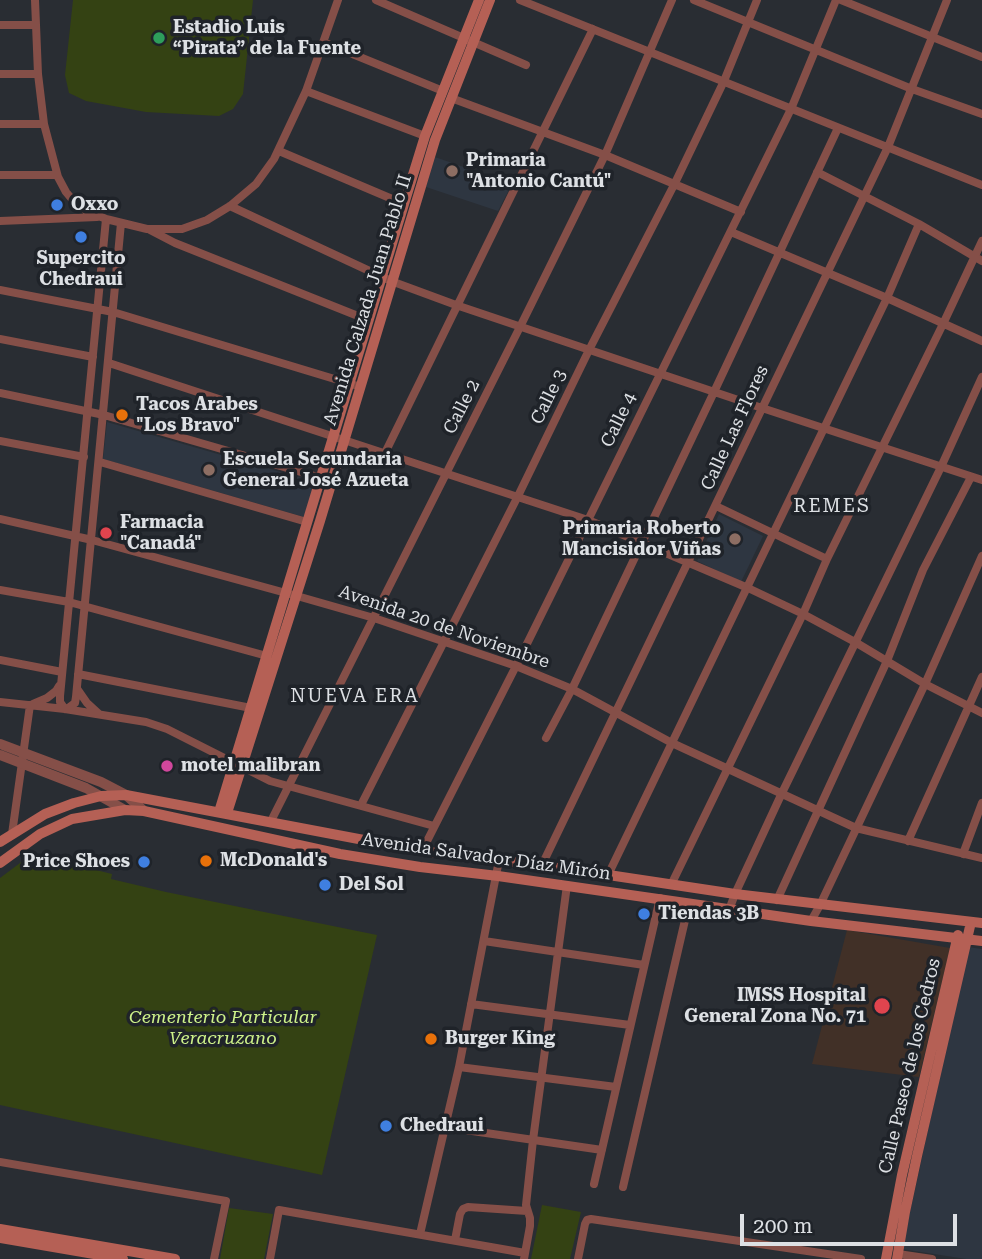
<!DOCTYPE html>
<html>
<head>
<meta charset="utf-8">
<style>
	body { margin:0 }
	#map { position:relative; width:982px; height:1259px; overflow:hidden; background:#292d33; font-family:"Roboto Serif",serif }
	canvas { display:block }
	.scale { position:absolute; left:740px; top:1214px; width:217px; height:32px; box-sizing:border-box; border:4px solid #dde0e4; border-top:0; padding-left:9px; font-size:21px; line-height:24px; white-space:nowrap; color:#dde0e4; -webkit-text-stroke:5px #1f2329; paint-order:stroke }
</style>
</head>
<body>
<div id="map">
<canvas width="982" height="1259"></canvas>
<div class="scale">200 m</div>
</div>
<script>
const g = document.querySelector('canvas').getContext('2d');
g.lineJoin = 'round';
function fill(path, color) { g.fillStyle = color; g.fill(path, 'evenodd'); }
const poly = rows => new Path2D(rows.map(r => 'M' + r).join(''));
function trace(path, color, width, dash) { g.strokeStyle = color; g.lineWidth = width; g.lineCap = dash ? 'butt' : 'round'; g.setLineDash(dash || []); g.stroke(path); }
function write(font, color, halo, rows, align = 'center') {
  g.font = font + ' "Roboto Serif",serif'; g.lineWidth = 7; g.setLineDash([]); g.textBaseline = 'middle'; g.strokeStyle = halo; g.fillStyle = color; for (const [text, x, y, turn = 0] of rows) {
    g.save(); g.translate(x, y); g.rotate((+turn || 0) * Math.PI / 180); g.textAlign = isNaN(turn) ? turn : align; if (halo) g.strokeText(text, 0, 0); g.fillText(text, 0, 0); g.restore();
  }
}
const built = poly([
	[435,157,512,184,498,211,426,187],
	[107,422,315,482,304,517,103,459],
	[719,514,763,536,741,582,697,561],
	[968,947,982,949,982,1259,966,1259,902,1249]
]);
const medical = poly([
	[847,930,950,948,919,1077,812,1064]
]);
const green = poly([
	[73,0,253,0,243,94,233,109,219,116,146,112,86,101,69,93,65,75],
	[32,854,112,874,111,879,166,892,377,935,322,1175,0,1105,0,878],
	[542,1205,581,1212,570,1259,531,1259],
	[229,1208,273,1214,264,1259,220,1259]
]);
const minor = poly([
	[35,0,38,74,44,124,58,177,66,192,76,204,85,210,106,219,147,229,182,229,207,220,230,206,256,184,274,159,306,91,338,0],
	[376,0,526,65],
	[520,0,982,185],
	[694,0,912,89,982,114],
	[841,0,982,57],
	[0,25,35,25],
	[323,42,443,91],
	[0,74,38,74],
	[306,91,425,136],
	[451,98,605,155,741,212],
	[0,124,44,124],
	[279,151,404,204],
	[817,172,919,224,982,261],
	[0,175,57,175],
	[230,206,391,281,456,305,762,408,982,480],
	[0,221,97,217],
	[150,230,175,243,368,320],
	[731,232,887,298,982,341],
	[0,290,113,312,361,387],
	[0,339,93,357],
	[109,363,588,520,748,588,803,614,855,642,925,684,982,713],
	[0,393,104,415,325,479],
	[0,441,84,457],
	[385,453,593,29],
	[100,462,307,522],
	[716,506,827,559],
	[0,519,92,540,297,596,374,618,516,666,572,689,672,743,856,828,982,858],
	[0,590,69,602,267,656],
	[0,660,62,672],
	[78,674,251,708],
	[78,690,87,703,99,714],
	[0,702,65,709,146,722,167,729,270,781,434,826],
	[33,704,47,698,56,691,59,686],
	[65,709,60,702,60,696,106,219],
	[67,709,75,703,76,697,121,223],
	[546,738,572,689,714,392,838,128],
	[361,805,518,496,589,350,675,183,724,81,757,0],
	[270,823,520,327,605,155,672,0],
	[12,834,30,705],
	[908,841,982,677],
	[422,851,516,666,791,109,836,0],
	[963,854,982,803],
	[542,865,888,147,947,0],
	[608,875,887,298,919,224],
	[671,885,803,614,827,559,943,324,982,241],
	[777,900,887,661,923,570,971,477],
	[729,910,735,894,781,795,941,467,982,377],
	[811,921,820,905,925,684,982,556],
	[484,941,644,965],
	[471,1004,630,1025],
	[459,1067,616,1087],
	[445,1127,602,1150],
	[0,1162,226,1201,214,1259],
	[594,1184,660,898],
	[623,1187,689,903],
	[420,1234,459,1067,499,860],
	[455,1240,460,1214,463,1209,468,1207,527,1211],
	[898,1254,932,1259],
	[270,1259,279,1210,525,1253],
	[524,1259,530,1226,530,1218,526,1205,533,1140,567,885],
	[578,1259,585,1224,587,1220,591,1219,861,1259]
]);
const tertiary = poly([
	[0,744,101,782,126,795,144,811],
	[0,755,86,788,125,810]
]);
const secondary = poly([
	[219,812,404,204,425,136,479,0],
	[227,813,320,521,435,140,490,0],
	[0,842,45,814,74,803,101,796,126,795,422,851,542,865,735,894,982,923],
	[0,863,40,834,72,819,125,810,144,811,340,854,420,867,498,876,811,921,982,941],
	[0,1229,175,1259],
	[0,1238,123,1259],
	[886,1259,902,1175,958,935],
	[897,1259,905,1212,917,1156,971,922]
]);
const markers = [
	[159,38,7,"#2e9e5b"],
	[452,171,7,"#8d6e63"],
	[57,205,7,"#3f7fe0"],
	[81,237,7,"#3f7fe0"],
	[122,415,7,"#e8710a"],
	[209,470,7,"#8d6e63"],
	[106,533,7,"#e0444e"],
	[735,539,7,"#8d6e63"],
	[167,766,7,"#d1479c"],
	[206,861,7,"#e8710a"],
	[144,862,7,"#3f7fe0"],
	[325,885,7,"#3f7fe0"],
	[644,914,7,"#3f7fe0"],
	[882,1006,9,"#e0444e"],
	[431,1039,7,"#e8710a"],
	[386,1126,7,"#3f7fe0"]
];
const poiNames = [
	["Estadio Luis",173,28],
	["“Pirata” de la Fuente",173,49],
	["Primaria",466,161],
	["\"Antonio Cantú\"",466,182],
	["Oxxo",71,205],
	["Supercito",81,259,"center"],
	["Chedraui",81,280,"center"],
	["Tacos Arabes",136,405],
	["\"Los Bravo\"",136,426],
	["Escuela Secundaria",223,460],
	["General José Azueta",223,481],
	["Farmacia",120,523],
	["\"Canadá\"",120,544],
	["Primaria Roberto",721,529,"right"],
	["Mancisidor Viñas",721,550,"right"],
	["motel malibran",181,766],
	["McDonald's",220,861],
	["Price Shoes",130,862,"right"],
	["Del Sol",339,885],
	["Tiendas 3B",658,914],
	["IMSS Hospital",866,996,"right"],
	["General Zona No. 71",866,1017,"right"],
	["Burger King",445,1039],
	["Chedraui",400,1126]
];
const streetNames = [
	["Avenida Calzada Juan Pablo II",368,300,-73],
	["Calle 3",549,397,-64],
	["Calle 2",462,407,-63],
	["Calle 4",619,420,-64],
	["Calle Las Flores",735,428,-65],
	["Avenida 20 de Noviembre",444,627,19],
	["Avenida Salvador Díaz Mirón",486,857,8],
	["Calle Paseo de los Cedros",910,1066,-77]
];
const parkNames = [
	["Cementerio Particular",223,1018],
	["Veracruzano",223,1039]
];
const neighbourhoodNames = [
	["REMES",832,506],
	["NUEVA ERA",355,696]
];
fill(built, '#2e3641');
fill(medical, '#413027');
fill(green, '#344213');
trace(minor, '#854f48', 8);
trace(tertiary, '#854f48', 10);
trace(secondary, '#b56055', 10);
for (const [x, y, r, color] of markers) { const dot = new Path2D(); dot.arc(x, y, r, 0, 2 * Math.PI); g.fillStyle = color; g.fill(dot); trace(dot, '#1f2329', 2.5); }
write('bold 18px', '#dde0e4', '#1f2329', poiNames, 'left');
write('18px', '#dde0e4', '#1f2329', streetNames);
write('italic 18px', '#cef28a', '#1f2329', parkNames);
g.letterSpacing = '2px';
write('19px', '#dde0e4', '#1f2329', neighbourhoodNames);
g.letterSpacing = '0px';
</script>
</body>
</html>
